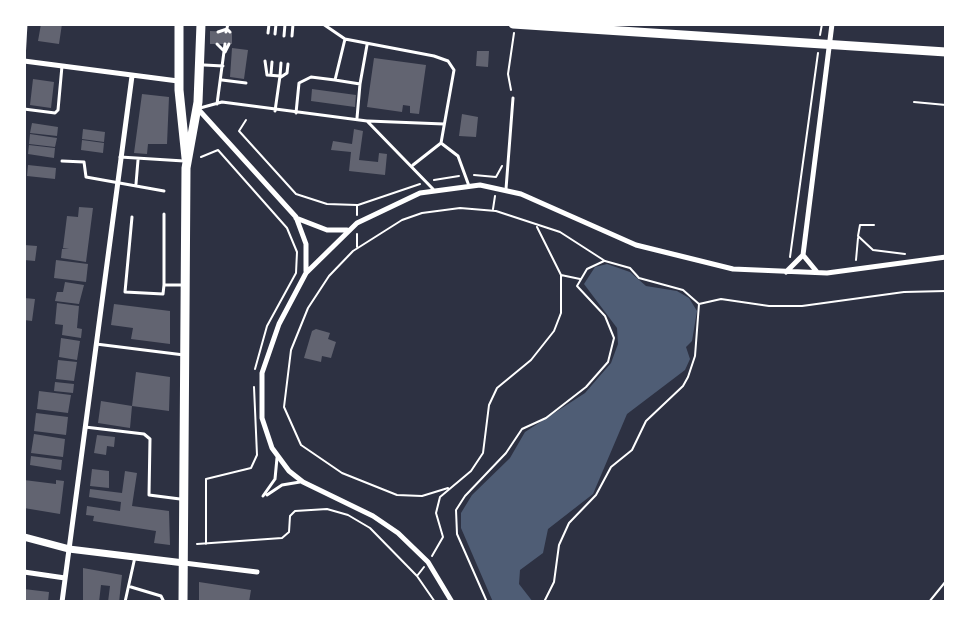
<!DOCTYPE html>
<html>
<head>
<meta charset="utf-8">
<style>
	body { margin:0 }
	#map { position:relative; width:970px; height:626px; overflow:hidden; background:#2d3142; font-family:"Sofia Sans Condensed",sans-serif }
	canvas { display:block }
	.frame { position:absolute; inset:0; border:26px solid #fff; pointer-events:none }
</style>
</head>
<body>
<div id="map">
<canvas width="970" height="626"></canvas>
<div class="frame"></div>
</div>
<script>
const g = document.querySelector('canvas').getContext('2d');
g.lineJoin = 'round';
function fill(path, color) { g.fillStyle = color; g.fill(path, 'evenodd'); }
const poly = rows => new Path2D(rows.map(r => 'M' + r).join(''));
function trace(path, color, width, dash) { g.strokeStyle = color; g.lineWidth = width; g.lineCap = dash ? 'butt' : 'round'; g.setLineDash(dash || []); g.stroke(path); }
const water = poly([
	[607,264,630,272,646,286,677,291,689,298,697,311,692,341,686,347,690,359,685,370,627,414,593,494,548,529,543,553,520,570,519,584,533,602,493,602,461,528,461,513,472,495,510,458,525,432,585,393,611,363,618,344,617,328,584,284,595,267]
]);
const building = poly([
	[41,24,62,24,59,44,38,41],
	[210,31,232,32,232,44,210,44],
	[232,48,248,50,244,79,230,77],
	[477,51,489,51,488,67,476,66],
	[374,58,426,65,419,114,410,113,410,106,403,105,402,112,367,107],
	[33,79,54,82,51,108,30,105],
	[312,89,356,95,355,107,311,101],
	[142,94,169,97,167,144,148,144,147,154,134,153],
	[462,114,478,117,476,137,459,136],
	[32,123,58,127,57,136,30,133],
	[83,129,105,132,104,142,82,139],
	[354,129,363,131,359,160,378,162,379,153,387,154,385,175,349,171,351,152,331,150,333,141,352,144],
	[30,134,57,138,55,147,29,144],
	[82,140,104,143,103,153,81,150],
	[29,145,55,148,54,158,28,154],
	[28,165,56,168,55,179,27,176],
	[79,207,93,208,86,262,61,258,62,249,69,248,63,248,67,216,78,217],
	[24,245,37,246,35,261,24,260],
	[56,260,88,264,86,282,54,278],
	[65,282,84,285,79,304,55,301,57,292,63,292],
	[24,298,35,299,32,321,24,320],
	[57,303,79,306,77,328,82,329,81,338,62,335,63,325,55,324],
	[114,304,170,311,170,344,131,339,133,328,111,325],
	[316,329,330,333,328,339,336,342,331,358,322,356,321,362,304,358,312,331],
	[61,338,80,341,77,360,59,357],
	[58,360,77,362,74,381,56,379],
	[136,372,170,377,169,411,132,406,130,428,98,423,101,401,132,406],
	[55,382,74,384,73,393,54,391],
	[39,391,71,395,68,413,37,409],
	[36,413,68,417,66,435,34,431],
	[34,434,65,439,63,457,31,453],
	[97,435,115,437,114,447,107,446,106,455,94,453],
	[31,456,62,460,61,470,30,465],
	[92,469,109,471,109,488,90,486],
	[125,471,137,473,132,506,169,511,170,545,154,543,156,531,93,521,94,516,86,515,87,506,120,511,121,502,89,497,90,489,122,493],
	[24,480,56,484,56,480,64,481,60,514,24,508],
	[83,568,122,575,119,602,108,602,110,586,101,585,99,602,83,602],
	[199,582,251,590,249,602,199,602],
	[24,589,49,592,48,602,24,601]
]);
const path = poly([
	[820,35,822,24],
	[511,90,508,74,514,33],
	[914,102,946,105],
	[246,120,239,131,296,194,327,204,357,205,357,215],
	[201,157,218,150,287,228,297,252,296,273,267,326,255,369],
	[474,175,496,177],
	[496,177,502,166],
	[434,180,459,176],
	[358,205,420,184],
	[493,209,495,196],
	[874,225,860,225,858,236,873,250,905,254],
	[537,227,561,275,580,279],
	[357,247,357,234],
	[790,257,818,53],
	[856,260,858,238],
	[448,488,422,496,397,495,342,473,301,445,284,407,291,350,308,308,329,276,353,251,402,220,422,213,460,208,496,211,560,232,605,261,630,268,639,278,683,290,699,304],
	[197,544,282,538,289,532,290,516,295,511,327,509,348,515,370,528,417,576,435,602],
	[206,544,206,479,251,468,257,455,254,387],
	[432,556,443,537,436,513,440,497,471,471,483,453,489,405,497,388,531,360,554,331,561,313,561,275],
	[417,576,424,567],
	[487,602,457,534,456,510,465,496,506,453,522,429,546,418,586,387,608,362,614,338,605,316,577,286,587,269,604,261],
	[544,602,554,582,559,545,569,523,596,495,611,467,632,450,646,421,683,386,688,377,695,356,699,304,721,299,769,306,802,306,904,292,946,291],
	[929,602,946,581]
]);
const service = poly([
	[323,24,345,39],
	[218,32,227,29,230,32],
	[226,32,228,24],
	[268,33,269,24],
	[275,34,276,24],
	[284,36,285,24],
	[292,36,293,24],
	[217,44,225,52,229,44],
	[24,60,26,24],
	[265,61,267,75,280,76,275,111],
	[204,65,223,66],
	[271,74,272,62],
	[280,76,281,63],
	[281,77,287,73,288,64],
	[222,80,246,83],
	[335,80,360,84,357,118],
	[360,84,367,45],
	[217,104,225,44],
	[200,108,222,102,367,121,433,189],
	[24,109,55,113,58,110,62,66],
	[296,113,299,83,311,77,335,80,345,39,434,56,448,61,454,70,441,143],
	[368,121,444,124],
	[120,157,184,161],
	[62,161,84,162,86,177,164,191],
	[413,165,441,143,458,156,469,186],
	[136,184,138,160],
	[506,189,513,98],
	[164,214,164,285,182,285],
	[132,217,125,292,163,294,164,285],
	[96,344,184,355],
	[85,427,144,434,150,439,149,495,180,499],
	[267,495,282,485,300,482],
	[263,496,275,479,277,458],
	[131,587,161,596,164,602],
	[125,602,135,557]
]);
const minor = poly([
	[24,61,178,81],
	[198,109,296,217,306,244,306,271],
	[296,218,327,230,347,230],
	[803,255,817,272],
	[786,272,803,255,832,24],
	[184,563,257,572],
	[24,572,65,578],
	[62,602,132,76],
	[452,602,428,562,398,533,373,516,303,482,289,471,272,448,262,418,262,373,279,324,306,273,357,223,420,193,480,185,521,194,636,245,733,269,827,273,946,257]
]);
const tertiary = poly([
	[24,537,69,549,184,563]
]);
const primary = poly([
	[179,24,179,90,186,158],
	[183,602,186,168,198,102,201,24]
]);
const trunk = poly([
	[513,24,946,52]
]);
fill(water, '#4f5d75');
fill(building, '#626471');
trace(path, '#fff', 2);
trace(service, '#fff', 3);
trace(minor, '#fff', 5);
trace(tertiary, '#fff', 7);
trace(primary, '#fff', 9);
trace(trunk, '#fff', 9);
</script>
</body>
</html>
